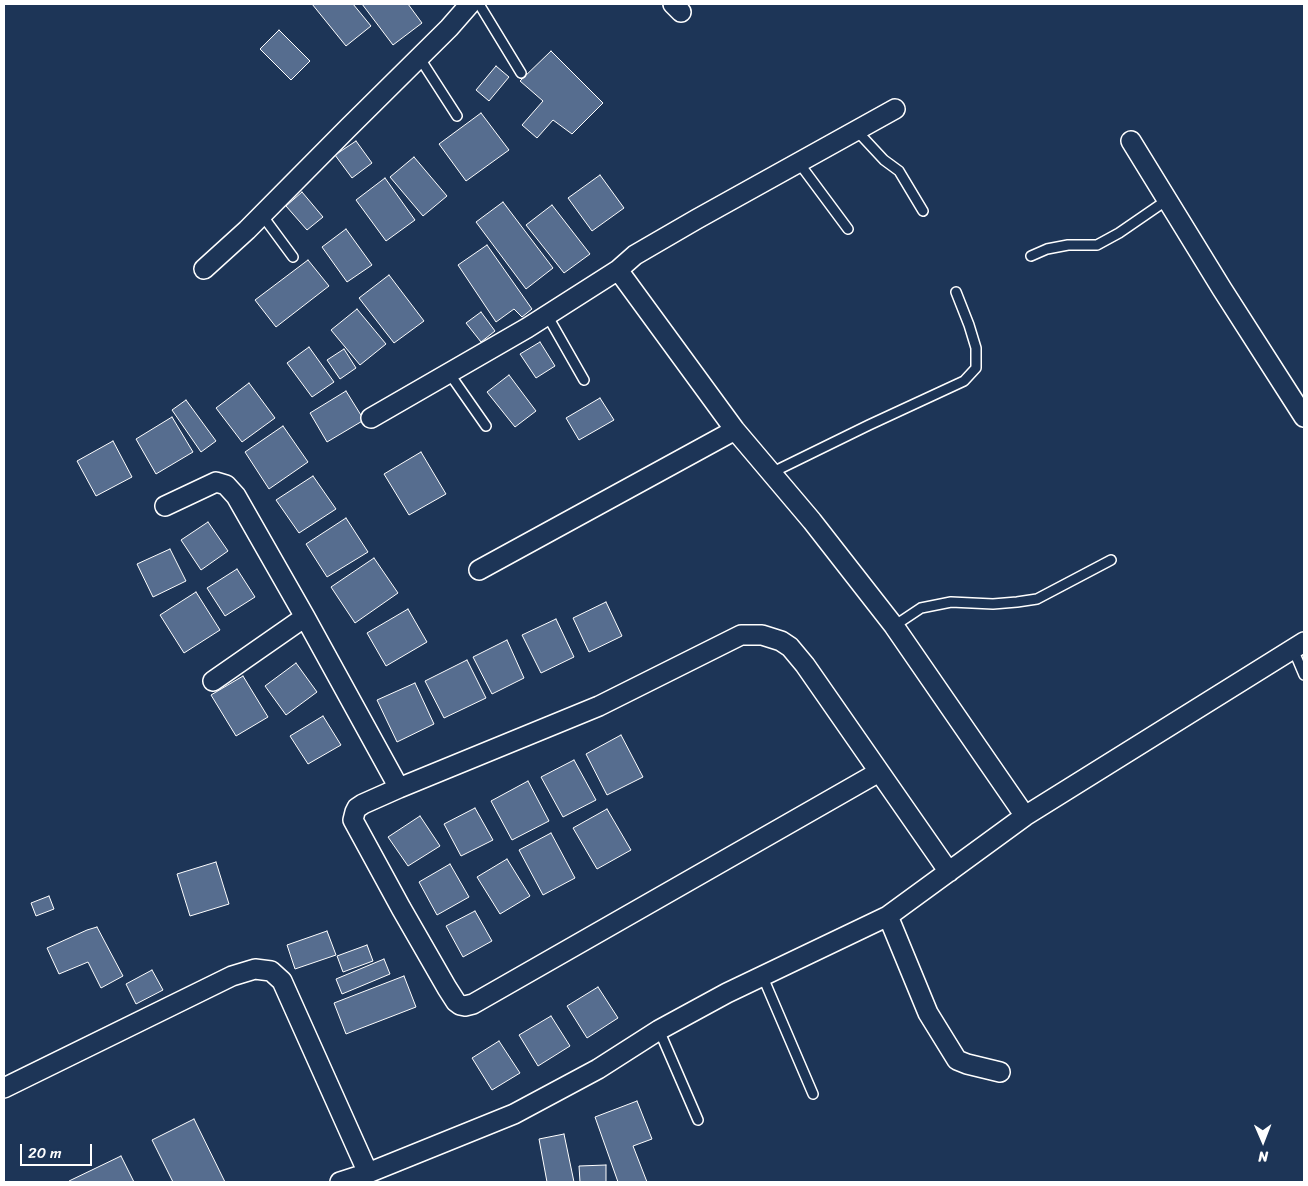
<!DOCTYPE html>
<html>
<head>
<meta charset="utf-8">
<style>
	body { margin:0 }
	#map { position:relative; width:1308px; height:1186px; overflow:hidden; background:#1d3557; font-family:Sriracha,sans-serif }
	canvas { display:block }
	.frame { position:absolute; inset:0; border:5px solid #fff; pointer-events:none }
	.north { position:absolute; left:1238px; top:1116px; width:50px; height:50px; -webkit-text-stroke:4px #1d3557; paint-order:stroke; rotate:179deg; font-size:14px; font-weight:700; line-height:20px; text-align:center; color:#fff }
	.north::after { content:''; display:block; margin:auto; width:18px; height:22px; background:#fff; clip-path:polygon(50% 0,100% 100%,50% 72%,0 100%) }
	.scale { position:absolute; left:20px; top:1144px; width:72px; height:22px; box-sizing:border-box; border:2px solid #fff; border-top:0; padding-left:6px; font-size:15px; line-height:18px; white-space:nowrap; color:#fff; -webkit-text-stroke:4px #1d3557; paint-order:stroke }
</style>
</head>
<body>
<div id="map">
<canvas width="1308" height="1186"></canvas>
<div class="frame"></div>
<div class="north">N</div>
<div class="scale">20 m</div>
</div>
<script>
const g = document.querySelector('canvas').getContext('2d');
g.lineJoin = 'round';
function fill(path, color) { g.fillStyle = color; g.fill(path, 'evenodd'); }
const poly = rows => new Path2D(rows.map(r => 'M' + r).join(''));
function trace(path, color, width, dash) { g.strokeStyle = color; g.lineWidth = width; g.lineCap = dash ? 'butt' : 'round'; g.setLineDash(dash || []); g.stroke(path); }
const building = poly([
	[312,4,353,4,371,26,346,46,312,4],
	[362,4,408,4,422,23,393,45,362,4],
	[279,30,310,61,291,80,260,49,279,30],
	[551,51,603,103,572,134,553,120,537,138,522,125,543,101,520,81,551,51],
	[496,66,509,77,489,101,476,90,496,66],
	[481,113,509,150,466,181,439,144,481,113],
	[356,141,372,163,352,178,335,155,356,141],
	[414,157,447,196,423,216,390,177,414,157],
	[600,175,624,208,592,231,568,198,600,175],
	[385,178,415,220,386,241,356,200,385,178],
	[302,192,323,217,307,230,286,206,302,192],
	[503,202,553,268,526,289,476,222,503,202],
	[552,205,590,254,564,273,526,225,552,205],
	[346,229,372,265,347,282,322,247,346,229],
	[487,245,532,309,522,317,514,309,496,322,458,265,487,245],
	[308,260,329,286,276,327,255,300,308,260],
	[389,275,424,321,394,343,359,298,389,275],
	[357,309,386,344,360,365,331,330,357,309],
	[481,312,495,331,481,342,466,323,481,312],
	[540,342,555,366,536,378,520,354,540,342],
	[309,347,334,382,312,397,287,363,309,347],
	[344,349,356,368,340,379,327,360,344,349],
	[509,375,536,411,515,427,487,392,509,375],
	[249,383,275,418,242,442,216,408,249,383],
	[346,391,364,420,327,442,310,413,346,391],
	[600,398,614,420,579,440,566,418,600,398],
	[186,400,216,441,201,452,172,410,186,400],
	[172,417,193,452,156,474,136,439,172,417],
	[283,426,308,462,269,489,245,452,283,426],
	[113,441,132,477,96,496,77,461,113,441],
	[421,452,446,494,409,515,384,474,421,452],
	[313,476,336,509,299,533,276,500,313,476],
	[346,518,368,552,327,577,306,544,346,518],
	[208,522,228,551,201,570,181,540,208,522],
	[170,549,186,581,153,597,137,564,170,549],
	[374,558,398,593,355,623,331,587,374,558],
	[237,569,255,597,225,616,207,588,237,569],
	[196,592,220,630,184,653,160,615,196,592],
	[606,602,622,636,589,652,573,618,606,602],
	[408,609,427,642,386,666,367,633,408,609],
	[556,619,574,657,541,673,522,635,556,619],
	[507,640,524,678,492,694,473,657,507,640],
	[467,660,486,698,444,718,425,681,467,660],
	[296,663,317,692,286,715,265,686,296,663],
	[243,676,268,717,236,736,211,695,243,676],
	[415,683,434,724,397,742,377,700,415,683],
	[323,716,341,745,308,764,290,736,323,716],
	[621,735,643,777,607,795,586,754,621,735],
	[574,760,596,800,563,817,541,777,574,760],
	[528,781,549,821,512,840,491,801,528,781],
	[475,808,493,840,461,856,444,824,475,808],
	[607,809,631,850,597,869,573,828,607,809],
	[420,816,440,846,408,866,388,837,420,816],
	[551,833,575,878,543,895,519,850,551,833],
	[507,859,530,896,500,914,477,877,507,859],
	[216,862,229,904,190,916,177,874,216,862],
	[450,864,469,897,437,915,419,882,450,864],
	[49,896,54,909,36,916,31,903,49,896],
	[475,911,492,941,463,957,446,926,475,911],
	[97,927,123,976,101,988,88,962,59,974,47,948,87,930,97,927],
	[327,931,336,955,295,969,287,945,327,931],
	[367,945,373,961,343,972,337,956,367,945],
	[384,959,390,974,342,994,336,979,384,959],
	[152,970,163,990,136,1004,126,984,152,970],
	[404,976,416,1007,346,1034,334,1003,404,976],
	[598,987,618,1018,587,1038,567,1006,598,987],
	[551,1016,570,1046,538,1066,519,1035,551,1016],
	[499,1041,520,1073,492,1090,472,1058,499,1041],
	[637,1101,652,1139,633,1146,647,1182,618,1182,595,1117,637,1101],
	[194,1119,225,1182,173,1182,152,1140,194,1119],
	[564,1134,574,1182,547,1182,539,1139,564,1134],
	[121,1156,134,1182,70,1182,69,1181,121,1156],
	[606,1165,606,1182,580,1182,579,1166,606,1165]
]);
const service = poly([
	[479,4,521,73],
	[419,57,457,116],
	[857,131,884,160,899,171,923,211],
	[799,163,848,229],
	[262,215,293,257],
	[1031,256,1047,249,1068,245,1097,245,1119,233,1167,200],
	[547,315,584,380],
	[449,373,486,426],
	[771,473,869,425,964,381,976,368,976,348,969,325,956,292],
	[894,626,921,608,951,602,993,604,1017,602,1037,599,1111,560],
	[1293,649,1304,675],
	[762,975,813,1094],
	[659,1030,698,1120]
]);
const minor = poly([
	[673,4,681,12],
	[895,109,697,219,635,255,618,270,735,430,812,521,894,626,1025,816],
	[1131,141,1222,289,1304,417],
	[204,269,247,230,348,128,449,28,470,4],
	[371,418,527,328,618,270],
	[165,506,216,482,226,485,236,496,305,617,399,788],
	[479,570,735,430],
	[213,681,305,617],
	[879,772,473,1004,465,1006,460,1005,456,1002,447,988,401,908,353,820,355,812,357,808,363,804,399,788,599,706,741,635,762,635,781,641,790,647,805,665,949,872],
	[888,916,928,1013,957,1060,967,1064,1000,1072],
	[4,1088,232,976,255,969,271,971,282,981,368,1173],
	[340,1182,368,1173,514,1114,598,1069,659,1030,727,993,888,916,1025,816,1304,642]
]);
fill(building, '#566d8f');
trace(building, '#fff', 1);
trace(service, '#fff', 12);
trace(minor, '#fff', 22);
trace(service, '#1d3557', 9);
trace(minor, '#1d3557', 19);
</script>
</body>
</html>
